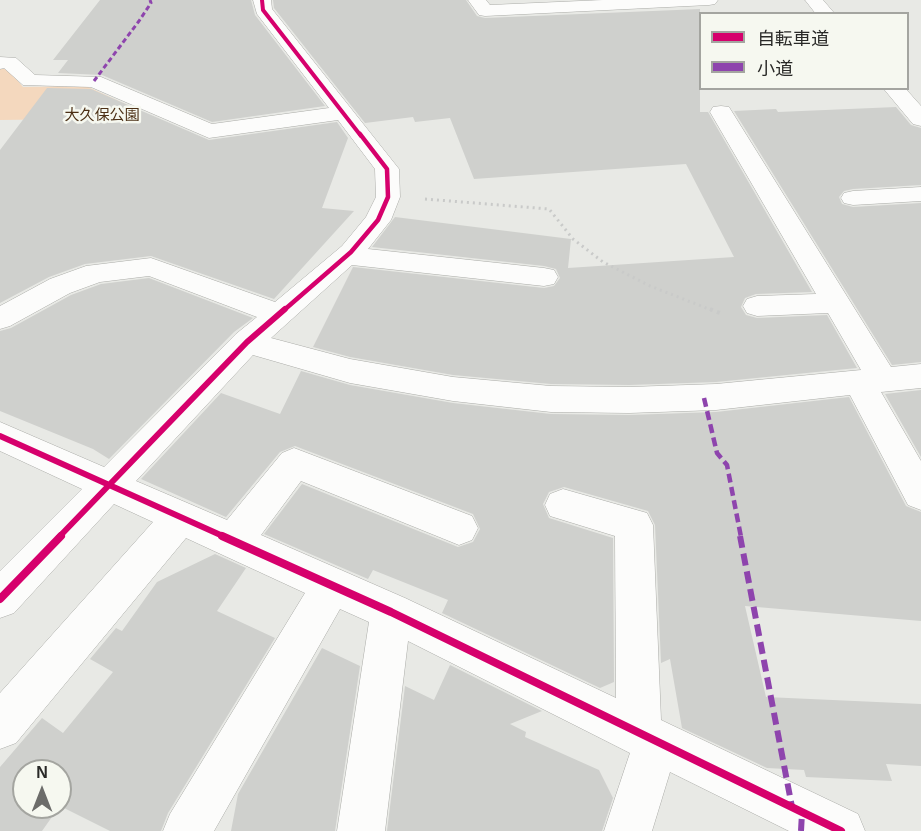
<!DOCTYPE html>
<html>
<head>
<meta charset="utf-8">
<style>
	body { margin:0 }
	#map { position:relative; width:921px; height:831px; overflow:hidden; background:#e8e9e5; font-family:Arial,"Noto Sans JP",sans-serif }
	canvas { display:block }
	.legend { position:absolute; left:699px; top:12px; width:210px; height:78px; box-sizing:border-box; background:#f6f8f0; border:2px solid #a4a5a0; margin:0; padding:8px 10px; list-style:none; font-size:18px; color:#292927 }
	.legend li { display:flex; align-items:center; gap:12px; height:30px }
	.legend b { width:30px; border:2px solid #a4a5a0 }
	.north { position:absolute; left:12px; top:759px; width:60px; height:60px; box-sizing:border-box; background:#f6f8f0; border:2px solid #a4a5a0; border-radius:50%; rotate:0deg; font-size:16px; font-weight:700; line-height:24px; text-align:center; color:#292927 }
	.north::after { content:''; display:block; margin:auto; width:21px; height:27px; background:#6c6c6a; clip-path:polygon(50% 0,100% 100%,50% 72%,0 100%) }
</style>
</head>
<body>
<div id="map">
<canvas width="921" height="831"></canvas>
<ul class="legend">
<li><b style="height:8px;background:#d6006c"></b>自転車道</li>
<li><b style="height:8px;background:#8e44ad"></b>小道</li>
</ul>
<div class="north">N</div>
</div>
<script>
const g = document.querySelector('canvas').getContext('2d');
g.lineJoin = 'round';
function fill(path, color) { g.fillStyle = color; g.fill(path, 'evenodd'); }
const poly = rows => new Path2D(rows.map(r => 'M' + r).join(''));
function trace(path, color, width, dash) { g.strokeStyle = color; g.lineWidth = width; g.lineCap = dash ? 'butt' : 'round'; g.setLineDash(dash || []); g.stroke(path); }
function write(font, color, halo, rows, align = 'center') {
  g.font = font + ' Arial,"Noto Sans JP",sans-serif'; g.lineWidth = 5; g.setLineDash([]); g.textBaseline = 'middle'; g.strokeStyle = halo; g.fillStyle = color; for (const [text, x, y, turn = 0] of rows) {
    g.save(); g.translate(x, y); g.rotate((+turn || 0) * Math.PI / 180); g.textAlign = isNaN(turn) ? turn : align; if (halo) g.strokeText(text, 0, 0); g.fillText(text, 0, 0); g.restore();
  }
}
const green = poly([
	[0,69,8,69,23,87,86,86,162,121,80,119,0,120]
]);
const building = poly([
	[100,0,251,0,255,15,325,106,212,122,102,75,58,73,68,60,53,60],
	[273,0,466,0,477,16,485,18,700,9,700,112,708,112,812,292,756,294,745,298,741,307,746,315,757,318,827,315,857,368,716,382,629,385,551,384,453,375,350,357,313,347,353,267,544,288,554,286,560,278,556,269,544,266,372,247,395,217,571,239,568,268,734,257,686,164,474,179,450,118,415,122,413,117,365,123,274,8],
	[47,88,91,89,209,140,337,122,348,138,322,208,354,211,274,299,151,256,85,264,49,277,0,303,0,150],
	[896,107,911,125,921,128,921,185,853,189,844,191,839,197,842,204,853,207,921,203,921,362,892,365,734,111,776,109,778,112],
	[149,278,253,318,234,332,109,459,93,449,0,411,0,331,11,328,71,295,101,284],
	[301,371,350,385,453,403,551,414,629,415,716,412,849,397,906,506,921,512,921,621,745,606,766,697,921,704,921,766,886,764,892,781,806,777,804,770,767,768,682,728,670,659,661,663,655,525,648,511,564,487,549,492,543,504,549,518,613,538,614,682,600,688,442,613,448,600,373,570,368,579,264,534,302,484,458,547,473,542,480,529,473,514,295,446,280,452,226,517,141,479,221,393,280,414],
	[921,390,921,457,885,394],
	[215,554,246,568,217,611,275,638,168,813,161,831,110,831,60,806,60,771,24,771,24,807,59,807,42,831,0,831,0,767,42,718,63,733,113,672,90,659,116,628,122,631,157,582],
	[322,648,360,666,335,831,231,831,238,794],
	[450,665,542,711,510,724,526,732,525,737,599,770,613,798,602,831,387,831,405,686,434,700]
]);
const pathFar1 = poly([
	[425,199,549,209,573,239,603,262,650,286,714,311]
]);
const path = poly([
	[710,309,720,313]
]);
const minor = poly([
	[253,0,271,0,272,9,399,169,400,197,391,220,368,249,544,268,554,270,558,277,554,284,544,286,352,265,271,338,350,359,453,377,551,386,629,387,716,384,861,370,828,313,757,316,747,313,743,306,747,299,757,296,816,294,710,112,713,107,721,106,729,107,891,367,921,364,921,388,881,392,921,461,921,510,908,505,850,395,716,410,629,413,551,412,453,401,350,383,253,355,136,481,227,520,282,453,294,448,472,516,478,528,472,540,459,545,301,481,261,535,405,598,616,698,615,536,550,516,545,505,550,494,563,489,647,513,653,525,661,720,858,814,865,831,789,831,670,772,652,831,604,831,630,753,408,641,385,831,337,831,369,622,340,609,214,831,163,831,170,814,305,593,186,538,16,743,0,749,0,693,153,522,114,504,14,613,0,618,0,571,82,489,0,451,0,422,104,467,236,334,257,317,149,276,100,282,70,293,10,326,0,329,0,306,50,279,86,266,151,258,275,302,342,246,366,217,376,197,375,169,338,120,209,138,91,87,23,85,4,68,0,69,0,57,16,58,35,75,101,77,212,124,329,108,257,14,253,0],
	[468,0,486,0,490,5,603,0,718,0,715,4,709,5,485,16,479,15,468,0],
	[805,0,823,0,835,14,816,14,805,0],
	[883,88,905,88,921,106,921,126,913,124,883,88],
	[921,187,921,201,853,205,844,203,841,198,844,193,853,191,921,187]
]);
const quietFar2 = poly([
	[94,81,139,21,151,3,150,0]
]);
const quietFar1 = poly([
	[704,398,717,453,727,465,741,537]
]);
const quiet = poly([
	[740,536,792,807],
	[801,831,802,813]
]);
const cyclewayFar3 = poly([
	[262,0,263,10,361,136]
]);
const cyclewayFar2 = poly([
	[283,311,351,252,378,220,388,197,387,169,360,134]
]);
const cyclewayFar1 = poly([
	[0,436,225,537],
	[59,537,247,342,285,309]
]);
const cycleway = poly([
	[222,536,391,612,841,831],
	[0,599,61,536]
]);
const farParknames = [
	["大久保公園",102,116]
];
fill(green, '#f4d8be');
fill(building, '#cfd0cd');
trace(minor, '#abaca8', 1);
trace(pathFar1, '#c9cac9', 3, [2, 4]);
trace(path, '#c9cac9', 4, [3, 4.5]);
fill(minor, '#fcfcfb');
trace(quietFar2, '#8e44ad', 3, [5, 3]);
trace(quietFar1, '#8e44ad', 4.5, [9, 4.5]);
trace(quiet, '#8e44ad', 6, [12, 6]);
trace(cyclewayFar3, '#d6006c', 4);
trace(cyclewayFar2, '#d6006c', 4.5);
trace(cyclewayFar1, '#d6006c', 6);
trace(cycleway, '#d6006c', 8);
write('15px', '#4c3016', '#f6f8f0', farParknames);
</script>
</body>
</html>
